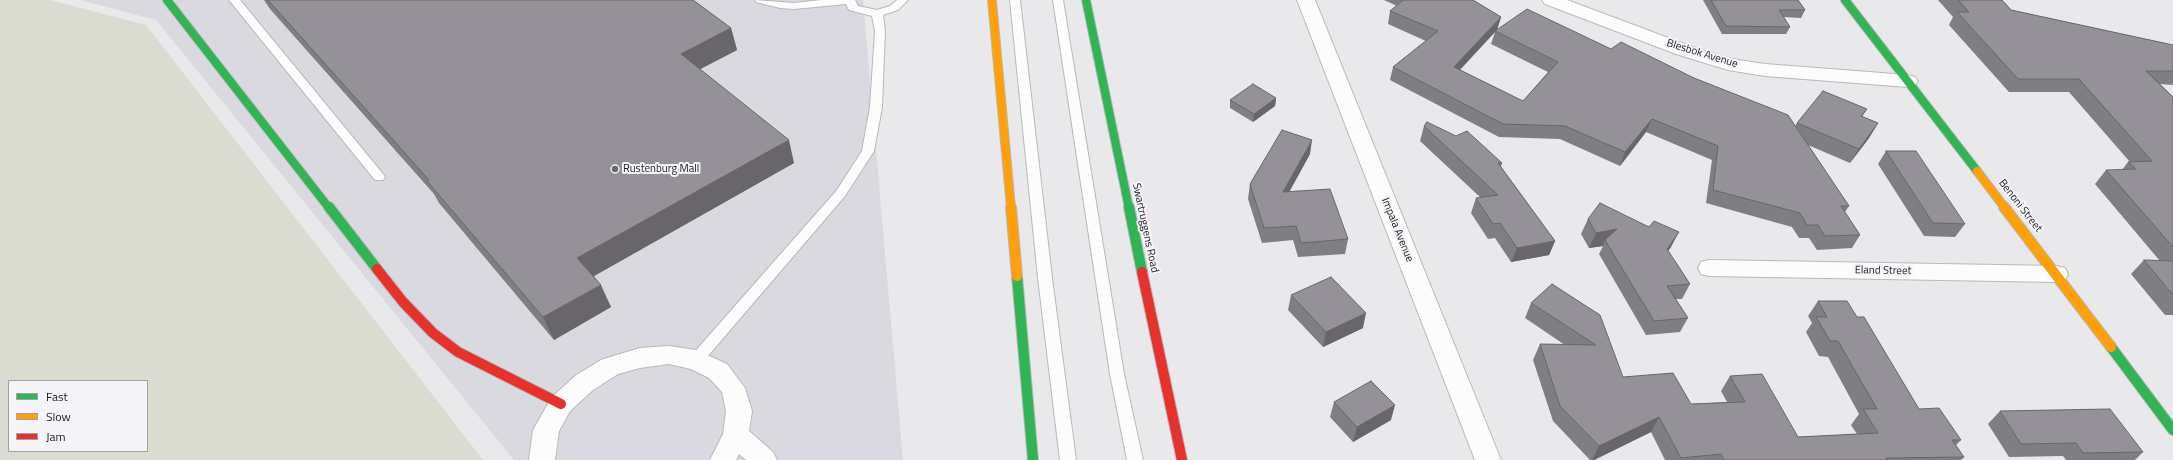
<!DOCTYPE html>
<html>
<head>
<meta charset="utf-8">
<style>
	body { margin:0 }
	#map { position:relative; width:2173px; height:460px; overflow:hidden; background:#e9e8ea; font-family:"Titillium Web",sans-serif }
	canvas { display:block }
	.legend { position:absolute; left:8px; top:380px; width:140px; height:72px; box-sizing:border-box; background:#f5f4f8; border:1px solid #a1a0a3; margin:0; padding:5px 7px; list-style:none; font-size:12px; color:#222224 }
	.legend li { display:flex; align-items:center; gap:8px; height:20px }
	.legend b { width:20px; border:1px solid #a1a0a3 }
</style>
</head>
<body>
<div id="map">
<canvas width="2173" height="460"></canvas>
<ul class="legend">
<li><b style="height:5px;background:#30b455"></b>Fast</li>
<li><b style="height:5px;background:#ff9f0a"></b>Slow</li>
<li><b style="height:5px;background:#e5322d"></b>Jam</li>
</ul>
</div>
<script>
const g = document.querySelector('canvas').getContext('2d');
g.lineJoin = 'round';
function fill(path, color) { g.fillStyle = color; g.fill(path, 'evenodd'); }
const poly = rows => new Path2D(rows.map(r => 'M' + r).join(''));
function trace(path, color, width, dash) { g.strokeStyle = color; g.lineWidth = width; g.lineCap = dash ? 'butt' : 'round'; g.setLineDash(dash || []); g.stroke(path); }
function write(font, color, halo, rows, align = 'center') {
  g.font = font + ' "Titillium Web",sans-serif'; g.lineWidth = 4; g.setLineDash([]); g.textBaseline = 'middle'; g.strokeStyle = halo; g.fillStyle = color; for (const [text, x, y, turn = 0] of rows) {
    g.save(); g.translate(x, y); g.rotate((+turn || 0) * Math.PI / 180); g.textAlign = isNaN(turn) ? turn : align; if (halo) g.strokeText(text, 0, 0); g.fillText(text, 0, 0); g.restore();
  }
}
const built = poly([
	[80,0,863,0,903,460,514,460,156,20]
]);
const green = poly([
	[0,0,50,0,146,25,483,460,0,460],
	[9,381,147,381,147,451,9,451]
]);
const lane = poly([
	[229,0,240,0,383,174,385,177,383,180,375,180,229,0],
	[755,0,794,3,821,0,855,0,858,6,877,10,890,6,897,0,908,0,898,10,883,15,885,31,882,107,874,151,845,196,701,364,696,366,691,364,689,360,691,356,837,190,862,151,870,107,875,31,872,16,849,10,846,4,794,9,780,8,756,2,755,0],
	[1010,0,1020,0,1052,278,1076,460,1060,460,1038,278,1010,0],
	[1053,0,1063,0,1124,374,1143,460,1127,460,1110,374,1053,0]
]);
const street = poly([
	[1297,0,1315,0,1501,460,1475,460,1297,0],
	[1542,0,1567,0,1690,46,1731,59,1765,64,1908,75,1915,77,1918,81,1915,85,1908,87,1765,76,1728,70,1676,54,1545,4,1542,0],
	[1709,260,2057,266,2065,268,2068,274,2065,280,2057,282,1709,276,1701,274,1698,268,1701,262,1709,260],
	[669,346,696,350,727,364,745,388,752,411,749,431,773,452,777,460,746,460,739,454,736,460,710,460,723,434,726,411,722,392,709,378,691,369,669,364,640,368,618,374,593,390,570,411,559,431,555,460,529,460,533,430,537,423,552,397,575,376,601,360,610,357,640,348,669,346]
]);
const fastFar1 = poly([
	[167,0,329,208],
	[1086,0,1129,208],
	[1845,0,1977,171]
]);
const fast = poly([
	[329,207,377,269],
	[1129,207,1142,272],
	[1017,276,1033,460],
	[2111,347,2173,430]
]);
const slowFar1 = poly([
	[992,0,1011,208],
	[1977,171,2005,208]
]);
const slow = poly([
	[1011,207,1017,276],
	[2004,207,2111,347]
]);
const jam = poly([
	[377,269,403,302,433,333,458,352,561,404],
	[1142,272,1182,460]
]);
const wall = poly([
	[264,0,693,0,731,28,737,50,700,69,794,163,594,276,611,307,554,340,439,203,434,194,270,9],
	[1384,0,1473,0,1501,17,1497,30,1611,49,1694,78,1795,126,1797,123,1867,109,1862,117,1878,123,1869,138,1850,163,1808,145,1849,206,1845,212,1860,235,1852,248,1817,250,1809,238,1799,238,1792,227,1706,203,1712,160,1646,132,1620,166,1560,139,1499,137,1390,80,1393,67,1426,41,1388,24,1390,11,1397,6],
	[1495,32,1491,44,1548,72,1523,101,1460,70],
	[1703,0,1798,0,1805,10,1801,18,1784,17,1790,27,1786,34,1722,34],
	[1938,0,2002,0,2011,10,2173,45,2173,85,2160,84,2173,97,2173,315,2165,315,2131,274,2144,260,2160,261,2095,184,2106,170,2122,170,2128,162,2130,162,2069,92,2009,92,1949,25,1953,17],
	[1276,98,1275,106,1253,122,1230,108,1230,100],
	[1424,126,1502,163,1501,167,1555,241,1549,255,1511,262,1495,238,1488,239,1471,213,1476,198,1481,198,1420,141],
	[1886,151,1965,224,1955,237,1924,236,1878,164],
	[1310,154,1289,192,1348,239,1345,254,1298,257,1293,240,1262,243,1248,199,1250,184],
	[1588,219,1671,247,1668,251,1690,284,1682,299,1676,299,1688,318,1680,332,1646,335,1599,254,1603,246,1589,248,1581,234],
	[1552,284,1623,377,1691,404,1727,402,1721,391,1730,376,1798,437,1857,434,1851,425,1859,414,1828,357,1819,356,1806,332,1812,323,1808,316,1818,301,1857,317,1919,409,1961,440,1956,445,1964,457,1961,460,1665,460,1651,432,1594,460,1590,460,1553,421,1533,360,1540,344,1565,345,1525,318,1531,303],
	[1291,295,1363,328,1323,347,1288,310],
	[1334,402,1391,420,1353,442,1330,417],
	[2000,411,2143,452,2135,460,2066,460,2063,456,2009,457,1988,424]
]);
const shadedWall = poly([
	[1501,17,1497,30,1495,31,1495,32,1450,80,1454,67],
	[731,28,737,50,687,76,681,54],
	[1276,98,1275,106,1253,122,1254,114],
	[1652,119,1646,132,1620,166,1625,152],
	[1878,123,1869,138,1850,163,1859,149],
	[789,140,794,163,587,280,577,258],
	[1312,140,1310,154,1281,207,1283,192],
	[1617,229,1605,240,1603,246,1589,248,1596,233],
	[1679,232,1671,247,1659,263,1667,249],
	[1555,241,1549,255,1511,262,1517,248],
	[601,285,611,307,554,340,543,317],
	[1366,313,1363,328,1323,347,1326,332],
	[1395,405,1391,420,1353,442,1357,427],
	[1659,417,1651,432,1594,460,1592,460,1599,446]
]);
const building = poly([
	[268,0,693,0,731,28,681,54,789,140,577,258,601,285,543,317,427,181,429,180,268,0],
	[1403,0,1473,0,1501,17,1454,67,1523,101,1558,62,1495,31,1527,9,1611,49,1621,42,1694,78,1788,115,1849,206,1841,206,1860,235,1825,236,1818,225,1807,225,1800,213,1713,190,1718,146,1652,119,1625,152,1565,126,1503,124,1393,67,1438,31,1390,11,1403,0],
	[1711,0,1798,0,1805,10,1779,10,1790,27,1726,26,1711,0],
	[1958,0,2002,0,2011,10,2173,45,2173,71,2146,71,2173,97,2173,247,2106,170,2136,169,2128,162,2152,161,2079,79,2018,79,1957,12,1969,12,1958,0],
	[1253,84,1276,98,1254,114,1230,100,1253,84],
	[1823,91,1867,109,1861,116,1878,123,1859,149,1797,123,1823,91],
	[1427,122,1456,136,1467,131,1502,163,1498,163,1555,241,1517,248,1500,223,1493,224,1476,198,1498,195,1424,126,1427,122],
	[1282,130,1312,140,1283,192,1330,189,1348,239,1301,243,1296,226,1264,228,1250,184,1282,130],
	[1886,151,1916,151,1965,224,1933,223,1886,151],
	[1600,203,1649,227,1654,221,1679,232,1667,249,1690,284,1667,286,1688,318,1654,321,1605,240,1617,229,1596,233,1588,219,1600,203],
	[2144,260,2173,261,2173,295,2144,260],
	[1331,277,1366,313,1326,332,1291,295,1331,277],
	[1552,284,1600,315,1623,377,1673,373,1691,404,1745,402,1730,376,1762,374,1798,437,1878,433,1863,409,1877,409,1838,341,1830,341,1816,317,1827,317,1818,301,1847,301,1857,317,1864,317,1919,409,1939,408,1961,440,1952,440,1964,457,1886,458,1887,460,1724,460,1721,454,1681,458,1659,417,1599,446,1560,406,1540,344,1596,345,1531,303,1552,284],
	[1371,381,1395,405,1357,427,1334,402,1371,381],
	[2110,409,2143,452,2083,453,2076,443,2021,444,2000,411,2110,409]
]);
const markers = [
	[615,169,4,"#686769"]
];
const streetNames = [
	["Blesbok Avenue",1702,54,17],
	["Benoni Street",2020,206,52],
	["Swartruggens Road",1145,228,78],
	["Impala Avenue",1397,230,68],
	["Eland Street",1883,271,1]
];
const poiNames = [
	["Rustenburg Mall",623,169]
];
fill(built, '#dbd9e0');
fill(green, '#dbdcd1');
trace(lane, '#b9b8ba', 2);
trace(street, '#b9b8ba', 2);
trace(fastFar1, '#b9b8ba', 10);
trace(fast, '#b9b8ba', 12);
trace(slowFar1, '#b9b8ba', 10);
trace(slow, '#b9b8ba', 12);
trace(jam, '#b9b8ba', 12);
fill(lane, '#fcfcfc');
fill(street, '#fcfcfc');
trace(fastFar1, '#30b455', 8);
trace(fast, '#30b455', 10);
trace(slowFar1, '#ff9f0a', 8);
trace(slow, '#ff9f0a', 10);
trace(jam, '#e5322d', 10);
fill(wall, '#7f7e83');
fill(shadedWall, '#68666a');
fill(building, '#949298');
trace(building, '#68666a', 1);
for (const [x, y, r, color] of markers) { const dot = new Path2D(); dot.arc(x, y, r, 0, 2 * Math.PI); g.fillStyle = color; g.fill(dot); trace(dot, '#f5f4f8', 1.5); }
write('11px', '#222224', '#f5f4f8', streetNames);
write('11px', '#222224', '#f5f4f8', poiNames, 'left');
</script>
</body>
</html>
